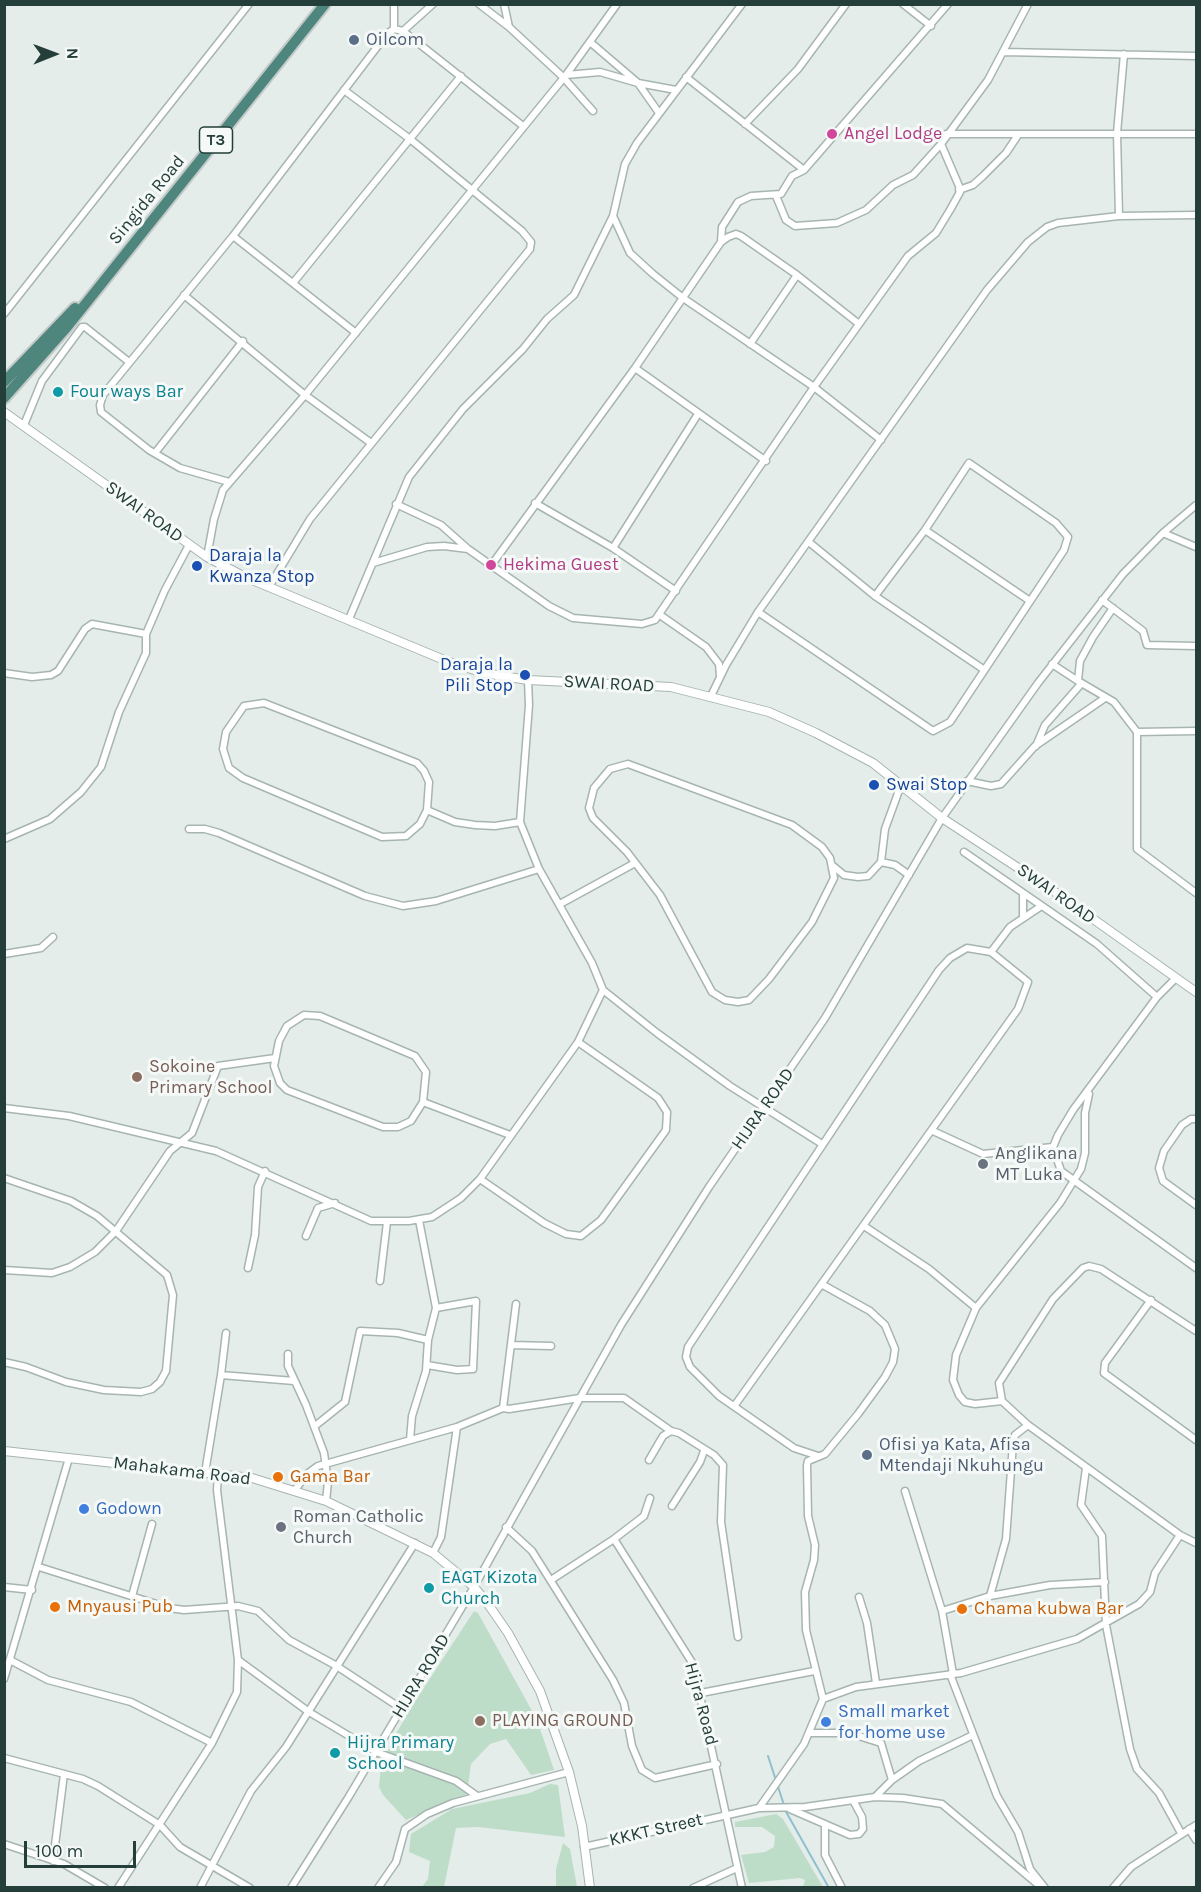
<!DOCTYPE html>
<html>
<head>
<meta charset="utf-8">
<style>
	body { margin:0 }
	#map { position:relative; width:1201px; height:1892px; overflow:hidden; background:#e4edea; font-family:Karla,sans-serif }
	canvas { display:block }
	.frame { position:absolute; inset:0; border:6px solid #243e39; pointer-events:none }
	.north { position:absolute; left:24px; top:24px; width:60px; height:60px; -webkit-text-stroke:4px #f5f9f7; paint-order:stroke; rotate:89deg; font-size:16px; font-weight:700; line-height:24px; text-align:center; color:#243e39 }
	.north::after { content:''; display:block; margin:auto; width:21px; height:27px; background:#243e39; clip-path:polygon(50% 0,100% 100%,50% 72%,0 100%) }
	.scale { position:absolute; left:24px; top:1841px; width:112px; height:27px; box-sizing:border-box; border:3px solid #243e39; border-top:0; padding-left:8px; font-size:18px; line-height:21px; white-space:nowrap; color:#243e39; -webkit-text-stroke:4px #f5f9f7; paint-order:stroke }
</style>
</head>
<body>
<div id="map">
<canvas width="1201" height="1892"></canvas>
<div class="frame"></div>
<div class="north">N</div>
<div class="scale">100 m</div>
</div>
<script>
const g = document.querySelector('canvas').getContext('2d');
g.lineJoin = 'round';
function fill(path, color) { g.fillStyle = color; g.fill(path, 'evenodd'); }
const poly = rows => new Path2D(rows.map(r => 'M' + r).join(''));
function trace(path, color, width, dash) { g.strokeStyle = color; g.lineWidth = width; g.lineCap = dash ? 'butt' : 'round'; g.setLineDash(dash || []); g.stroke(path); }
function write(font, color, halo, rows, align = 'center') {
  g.font = font + ' Karla,sans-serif'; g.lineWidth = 6; g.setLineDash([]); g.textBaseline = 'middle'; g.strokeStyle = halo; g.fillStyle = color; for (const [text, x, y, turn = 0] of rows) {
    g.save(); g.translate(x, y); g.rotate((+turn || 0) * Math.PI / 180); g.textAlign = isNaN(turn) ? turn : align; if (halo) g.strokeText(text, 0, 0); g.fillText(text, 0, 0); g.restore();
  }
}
const green = poly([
	[474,1611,478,1613,537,1720,554,1770,531,1775,506,1739,490,1744,471,1764,467,1794,406,1820,383,1795,379,1787,381,1766,394,1737,414,1703],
	[550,1784,558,1785,565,1837,478,1827,456,1828,444,1887,422,1887,428,1879,430,1861,409,1852,411,1834,452,1809,530,1793],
	[776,1814,783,1819,823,1887,803,1887,805,1880,800,1878,749,1883,741,1855,765,1852,774,1847,775,1836,762,1827,735,1827,735,1822],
	[563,1843,570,1849,577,1887,556,1887,556,1869]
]);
const stream = poly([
	[768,1756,784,1805],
	[785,1810,829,1888]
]);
const minor = poly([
	[479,4,509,27],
	[504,4,509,27,563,77,593,111],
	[742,4,637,143,625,164,613,216,630,253,653,274,683,298,814,387,881,440],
	[903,4,931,26],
	[394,29,394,4],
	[403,31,433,4],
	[590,42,638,83,659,113],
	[1004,52,1196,56],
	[566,75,600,72,638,83,676,90],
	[686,77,804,170],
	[745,124,798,69,846,4],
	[946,134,1196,134],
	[959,190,973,185,983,176,1006,153,1018,135],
	[776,196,786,220,795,226,837,223,866,210,893,185,913,175,941,144,988,80,1028,4],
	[1119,216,1117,133,1124,54],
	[233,236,356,333],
	[721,242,722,227,738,202,751,196,781,194,792,176,804,170,948,4],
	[293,283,461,76],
	[184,295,305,395,371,443],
	[4,314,249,4],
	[750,344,797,275],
	[635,368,766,461],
	[24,425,42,381,82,327,85,327,129,362],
	[155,453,243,341],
	[229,482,180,468,149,450,101,412,100,405,103,395,233,236,387,34,394,29,403,31,523,126],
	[535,503,613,548,676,591],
	[396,504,441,525,468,549],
	[925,530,1030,601],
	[1163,533,1196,547],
	[810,543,875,596,983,669],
	[613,548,698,414],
	[207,557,214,519,223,490,305,395,566,75,617,4],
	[373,563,427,547,444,546,468,549,549,606,573,618,642,624,655,620,814,387,908,256,936,233,950,210,960,192,959,186,941,144],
	[490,567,635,368,721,242,728,237,736,234,741,236,797,275,859,324],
	[269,587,310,519,530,249,531,242,522,231,410,139,344,90],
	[1102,600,1143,631,1147,645,1196,646],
	[1113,608,1093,637,1080,661,1078,681,1114,702,1137,732,1196,731],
	[758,612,933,731,950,722,1064,550,1068,537,1056,523,969,463,925,530,875,596],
	[660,615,706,647,719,664,720,676],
	[349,619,409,477,463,409,523,349,547,319,574,295,613,216],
	[1052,664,1078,681],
	[4,673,32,677,51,675,58,671,85,629,92,624,146,634,165,590,189,545],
	[711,696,726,665,758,612,987,290,1028,242,1047,227,1058,223,1119,216,1196,215],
	[264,703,417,763,424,771,429,782,427,810,420,824,406,836,382,837,243,778,229,768,223,749,226,732,244,706,264,703],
	[1137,732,1137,849,1196,893],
	[1036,746,1045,725,1081,684],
	[628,764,792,825,822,847,830,858,834,878,812,922,769,979,749,1000,738,1002,725,1000,712,992,660,895,627,852,593,818,589,808,594,788,610,769,628,764],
	[967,781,991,786,1001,784,1035,746,1105,698],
	[427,810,455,822,475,825,495,826,520,822],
	[189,829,205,829,219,833,365,896,403,906,436,901,539,869],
	[4,839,50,819,81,792,101,767,119,712,146,653,146,634],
	[964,852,1097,944,1157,997],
	[881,862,895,865,909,875],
	[833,866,844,875,858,877,868,876,881,862,885,829,901,785],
	[1023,893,1023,917],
	[560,904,635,863],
	[4,954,41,948,53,937],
	[1176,978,1157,997,1073,1110,1058,1135,1053,1147,1061,1171,1196,1268],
	[603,990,657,1033,730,1086,822,1144],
	[423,1102,411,1121,398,1127,383,1127,287,1090,280,1083,274,1066,279,1041,287,1026,304,1015,320,1016,415,1056,426,1072,423,1102,510,1135],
	[4,1108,69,1116,216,1151,371,1221,409,1221,432,1217,461,1198,480,1179,578,1042,603,990,592,963,539,869,520,822,529,705,528,680],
	[1196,1119,1191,1119,1182,1125,1164,1151,1159,1168,1163,1181,1196,1205],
	[933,1131,983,1154,1053,1147],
	[4,1178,71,1201,97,1216,167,1275,173,1295,166,1371,160,1382,152,1389,141,1392,104,1390,66,1382,26,1367,4,1362],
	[480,1179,544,1223,566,1234,581,1236,601,1220,666,1130,667,1112,658,1098,578,1042],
	[864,1226,929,1269,976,1308],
	[306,1236,318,1208,335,1203],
	[248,1268,255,1235,258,1187,265,1171],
	[4,1270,52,1273,70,1267,95,1252,116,1231,170,1151,192,1133,218,1066,275,1058],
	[380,1281,387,1222],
	[823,1285,870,1311,885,1325,895,1349,893,1362,885,1377,858,1414,825,1454,808,1461,807,1465,808,1516,815,1545,814,1560,805,1592,806,1630,823,1699],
	[1151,1300,1105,1363,1104,1373,1196,1440],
	[1196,1331,1101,1269,1089,1266,1083,1268,1053,1299,999,1383,1002,1401,1028,1425,1180,1535,1196,1543],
	[511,1345,551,1346],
	[288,1354,288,1366,306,1405,324,1453,328,1482,326,1501],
	[427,1365,457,1370,473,1369,476,1301,436,1308],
	[221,1375,226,1333],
	[1002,1401,975,1404,965,1402,959,1395,953,1380,956,1355,976,1308,1060,1203,1081,1169,1085,1153,1085,1113,1089,1094],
	[735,1405,1018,1009,1028,982,991,952],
	[503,1408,516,1304],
	[315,1426,345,1402,360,1331,398,1333,428,1340],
	[410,1440,412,1416,426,1371,428,1340,436,1308,419,1220],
	[818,1456,794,1448,719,1396,690,1367,686,1357,688,1347,939,970,950,958,967,948,991,952,1010,927,1040,907],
	[649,1460,663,1436,671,1431,679,1433,714,1455,723,1465,721,1522,738,1637],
	[1086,1468,1081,1505,1102,1536,1106,1625,1130,1749,1137,1769,1159,1793,1181,1833],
	[205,1473,221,1375,294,1381],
	[295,1490,307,1474,318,1466,457,1427,503,1408,509,1409,580,1398,624,1398,671,1431],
	[905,1491,942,1611,953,1674],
	[672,1506,700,1462,704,1451],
	[506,1527,532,1551,613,1680,624,1703,632,1746,642,1770,655,1778,717,1764],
	[614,1539,693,1664,742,1888],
	[433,1553,441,1537,457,1427],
	[39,1567,169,1608,184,1610,238,1606,258,1611,289,1640,335,1665,402,1709],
	[551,1580,614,1539,644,1516,650,1498],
	[4,1587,32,1590],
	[132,1596,152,1524],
	[990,1596,1006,1539,1013,1443,1015,1435,1028,1425],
	[859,1597,867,1623,876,1683],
	[942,1611,990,1596,1050,1585,1105,1582],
	[10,1660,48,1680,131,1702,212,1743],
	[238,1660,309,1712,376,1752,456,1781,477,1796],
	[950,1674,997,1796,1018,1832,1030,1869,1045,1888],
	[4,1679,69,1458],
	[701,1693,814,1671],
	[810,1733,849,1733,881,1743,892,1780],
	[4,1758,83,1779,98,1786,160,1825,180,1847,250,1888],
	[875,1797,903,1798,942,1804,1041,1887],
	[759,1808,805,1807,875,1797,892,1780,919,1761,973,1735],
	[790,1809,850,1835,859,1834,863,1829,862,1817,854,1802],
	[825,1824,825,1855,842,1888],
	[1189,1829,1196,1840],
	[4,1844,64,1864,105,1888],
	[584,1847,759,1808,804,1744,823,1699,856,1687,961,1673,1077,1639,1139,1604,1150,1592,1155,1573,1180,1535],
	[53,1861,64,1774],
	[118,1888,212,1743,237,1692,238,1660,217,1490,218,1475],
	[200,1888,251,1791,286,1747,415,1543],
	[291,1888,348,1798,474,1587,621,1325,709,1187,825,1018,942,818,1038,683,1123,574,1163,533,1196,505],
	[378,1888,396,1862,405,1829,427,1814,453,1803,569,1772],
	[693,1888,737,1868],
	[1113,1888,1131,1867,1196,1825]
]);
const tertiary = poly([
	[4,412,207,557,245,577,449,662,484,673,528,680,671,687,769,712,816,733,873,763,942,818,1058,894,1196,992],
	[4,1451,252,1478,326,1501,433,1553,474,1587,488,1604,508,1633,540,1691,569,1772,582,1826,590,1888]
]);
const trunk = poly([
	[4,382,75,308],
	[4,398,67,327,325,4]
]);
const markers = [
	[354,40,6,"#5c6f8a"],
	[832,134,6,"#d1479c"],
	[58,392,6,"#0f9aa8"],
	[491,565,6,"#d1479c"],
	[197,566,6,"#1a4fb4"],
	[525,675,6,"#1a4fb4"],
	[874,785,6,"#1a4fb4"],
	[137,1077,6,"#8d6e63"],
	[983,1164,6,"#6b7280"],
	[867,1455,6,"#5c6f8a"],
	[278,1477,6,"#e8710a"],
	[84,1509,6,"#3f7fe0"],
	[281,1527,6,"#6b7280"],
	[429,1588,6,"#0f9aa8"],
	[55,1607,6,"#e8710a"],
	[962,1609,6,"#e8710a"],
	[480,1721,6,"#8d6e63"],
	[826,1722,6,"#3f7fe0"],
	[335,1753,6,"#0f9aa8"]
];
const shields = [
	[216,140,33]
];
const shieldNames = [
	["T3",216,140]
];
const serviceNames = [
	["Oilcom",366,40],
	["Ofisi ya Kata, Afisa",879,1445],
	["Mtendaji Nkuhungu",879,1466]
];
const hotelNames = [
	["Angel Lodge",844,134],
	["Hekima Guest",503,565]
];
const streetNames = [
	["Singida Road",147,200,-51],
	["SWAI ROAD",144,512,36],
	["SWAI ROAD",609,684,3],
	["SWAI ROAD",1056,894,35],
	["HIJRA ROAD",763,1109,-55],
	["Mahakama Road",182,1471,7],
	["HIJRA ROAD",421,1676,-59],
	["Hijra Road",701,1704,75],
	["KKKT Street",656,1830,-13]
];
const cultureNames = [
	["Four ways Bar",70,392],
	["EAGT Kizota",441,1578],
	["Church",441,1599],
	["Hijra Primary",347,1743],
	["School",347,1764]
];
const transitNames = [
	["Daraja la",209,556],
	["Kwanza Stop",209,577],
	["Daraja la",513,665,"right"],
	["Pili Stop",513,686,"right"],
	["Swai Stop",886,785]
];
const educationNames = [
	["Sokoine",149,1067],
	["Primary School",149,1088],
	["PLAYING GROUND",492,1721]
];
const worshipNames = [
	["Anglikana",995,1154],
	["MT Luka",995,1175],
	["Roman Catholic",293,1517],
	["Church",293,1538]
];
const foodNames = [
	["Gama Bar",290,1477],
	["Mnyausi Pub",67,1607],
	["Chama kubwa Bar",974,1609]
];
const shopNames = [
	["Godown",96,1509],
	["Small market",838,1712],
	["for home use",838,1733]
];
fill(green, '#beddc9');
trace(stream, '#8ec0d0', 2);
trace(minor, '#a7b5b1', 9);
trace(tertiary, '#a7b5b1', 10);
trace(trunk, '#c2c9c8', 14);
trace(minor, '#fff', 6);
trace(tertiary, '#fff', 8);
trace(trunk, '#4e857c', 10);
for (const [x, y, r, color] of markers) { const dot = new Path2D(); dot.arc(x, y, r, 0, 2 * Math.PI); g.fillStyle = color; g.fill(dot); trace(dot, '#f5f9f7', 2); }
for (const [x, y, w] of shields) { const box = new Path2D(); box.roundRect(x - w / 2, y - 13, w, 26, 4.5); g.fillStyle = '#f5f9f7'; g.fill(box); trace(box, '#243e39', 1.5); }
write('bold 16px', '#243e39', null, shieldNames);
write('18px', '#4e5e75', '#f5f9f7', serviceNames, 'left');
write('18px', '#b23c85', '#f5f9f7', hotelNames, 'left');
write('18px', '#243e39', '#f5f9f7', streetNames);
write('18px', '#0d838f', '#f5f9f7', cultureNames, 'left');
write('18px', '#164399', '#f5f9f7', transitNames, 'left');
write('18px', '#785e54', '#f5f9f7', educationNames, 'left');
write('18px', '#5b616d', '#f5f9f7', worshipNames, 'left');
write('18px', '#c56008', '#f5f9f7', foodNames, 'left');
write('18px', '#366cbe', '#f5f9f7', shopNames, 'left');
</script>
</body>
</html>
